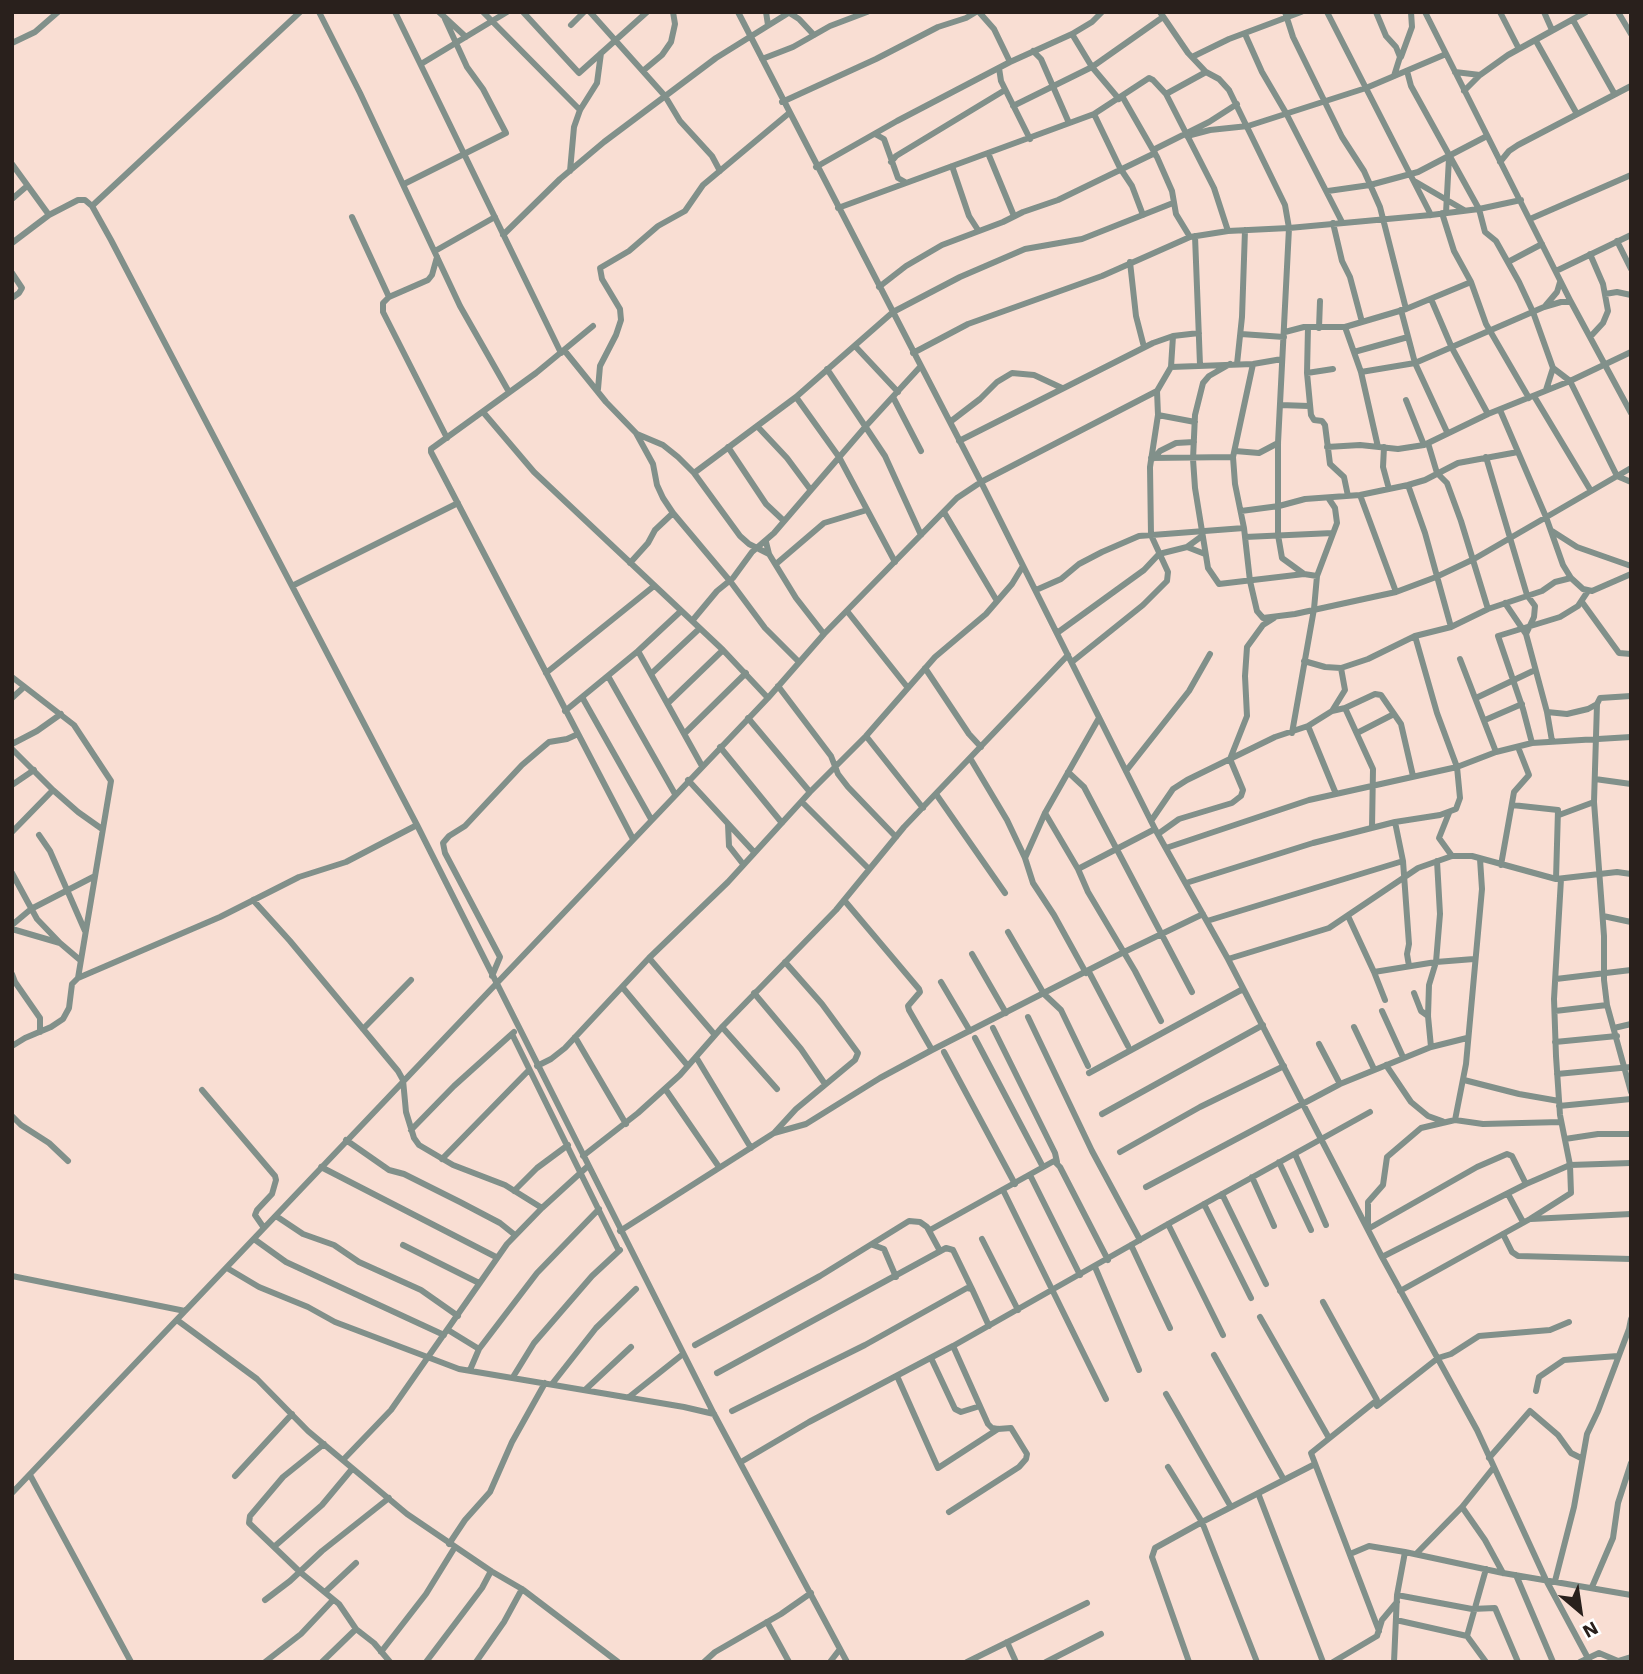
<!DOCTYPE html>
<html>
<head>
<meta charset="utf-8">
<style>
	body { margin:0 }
	#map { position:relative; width:1643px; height:1674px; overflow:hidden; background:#f9ded3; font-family:"Work Sans",sans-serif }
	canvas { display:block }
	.frame { position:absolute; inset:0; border:14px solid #29201c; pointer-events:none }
	.north { position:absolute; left:1545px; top:1576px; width:70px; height:70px; -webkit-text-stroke:5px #fff; paint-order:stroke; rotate:151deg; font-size:19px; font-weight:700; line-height:28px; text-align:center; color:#29201c }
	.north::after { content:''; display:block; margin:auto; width:24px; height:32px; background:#29201c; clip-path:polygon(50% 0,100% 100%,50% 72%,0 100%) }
</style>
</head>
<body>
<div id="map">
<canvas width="1643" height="1674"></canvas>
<div class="frame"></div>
<div class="north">N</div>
</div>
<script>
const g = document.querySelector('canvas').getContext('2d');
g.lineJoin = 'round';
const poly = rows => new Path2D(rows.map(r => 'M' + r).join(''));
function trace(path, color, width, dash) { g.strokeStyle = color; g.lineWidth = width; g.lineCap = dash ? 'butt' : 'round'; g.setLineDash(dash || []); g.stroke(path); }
const minor = poly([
	[319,12,360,93,460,306,509,392],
	[395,12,561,353],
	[439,12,466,37],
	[483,12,580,110],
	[523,12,579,73,647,12],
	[590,12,665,96,680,121,712,156,720,171],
	[738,12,981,482,1155,829,1228,959,1382,1257,1477,1430,1546,1580,1590,1662],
	[766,12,768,25],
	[788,12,799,19,814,35],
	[979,12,994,29,1010,62],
	[1160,12,1188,53,1206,72,1219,79,1229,90,1285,205,1289,228,1278,443,1278,535,1282,558,1304,574],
	[1285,12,1293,37,1342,137,1364,171,1380,207,1406,309],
	[1327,12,1431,215],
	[1376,12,1386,36,1396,47,1400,57,1394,76],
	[1425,12,1571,302,1631,413],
	[1500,12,1519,49],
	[1544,12,1552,30],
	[1618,12,1631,34],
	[1573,20,1614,93],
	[571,25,584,12],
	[1072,34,1092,67,1119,99],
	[1245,34,1262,72,1286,113,1342,222],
	[1536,41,1577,114],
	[12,43,35,32,58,12],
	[1033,51,1041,59,1069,123],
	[1192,57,1229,39,1301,12],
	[1401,57,1412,27,1411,12],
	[762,59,793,47,830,26,867,12],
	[421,64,507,12],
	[999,68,1001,81,1030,139],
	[644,70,662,55,671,42,675,24,673,12],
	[1407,71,1411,86,1479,209,1485,232,1496,241,1519,282,1533,312,1553,368,1570,381,1617,476,1631,482],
	[1455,72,1480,75],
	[1464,91,1480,75,1508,55,1586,12],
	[1166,94,1214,188,1228,231],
	[1122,96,1157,157,1172,191,1176,214,1190,237],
	[782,102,876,59,938,27,966,18,976,12],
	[1013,106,1092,67,1163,17],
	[1094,114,1120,168,1132,186,1143,215],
	[875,134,884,139,898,178,905,182],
	[1187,136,1210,130,1248,126,1366,88,1446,54],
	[1153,150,1209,122,1237,104],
	[988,153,1014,216],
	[891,162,896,156,1005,90],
	[1500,162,1509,151,1518,145,1631,86],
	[12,164,49,215,78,200,85,200,92,206,111,240,417,825,714,1414,847,1662],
	[952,166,969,216,978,230],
	[816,167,897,121,1010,62,1072,34,1092,22,1102,12],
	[570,171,574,127,580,110,597,83,601,53],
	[1416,182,1464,210],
	[404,184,506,133,483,89,467,67,445,19],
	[1328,191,1370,185,1418,172,1487,136],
	[12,199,27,186],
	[92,206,300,12],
	[838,208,1094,114,1149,78,1153,80,1166,94,1206,72],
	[1442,213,1454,251,1471,282],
	[1446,213,1449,158],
	[352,217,389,297,383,303,383,312,447,438],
	[1530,219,1631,175],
	[1333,223,1342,261,1350,277,1362,322],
	[503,235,560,179,604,142,716,58,790,12],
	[1195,236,1200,365],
	[1617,241,1631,269],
	[12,243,49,215],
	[435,251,495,217],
	[1590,254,1603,284,1608,311,1603,323,1591,336],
	[1130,262,1136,316,1144,347],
	[1508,262,1542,244],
	[1556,271,1631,235],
	[12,273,22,288,19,293,12,298],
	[879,287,906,266,942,245,1003,222,1023,212,1058,200,1155,153],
	[1605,294,1617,292,1631,295],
	[389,297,428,280,432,275,437,257],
	[1431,299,1452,348,1488,414],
	[1546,305,1557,292,1560,282],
	[1401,310,1415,363,1447,432],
	[593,326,536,373,431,449,431,452,633,839],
	[1308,327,1307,373,1311,415,1314,420,1322,421,1325,425,1330,464,1344,477,1348,496],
	[1345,327,1361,372,1378,447],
	[1319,328,1320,301],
	[1285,332,1304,327,1345,327,1406,309,1471,282,1486,324,1529,398],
	[1241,334,1284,337],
	[855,346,898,392],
	[564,350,606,402,636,433,653,464,657,485,663,498,673,513,730,581,765,628,799,662],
	[1354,352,1408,337],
	[913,353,968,324,1102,276,1190,237,1228,231,1289,228,1431,215,1479,209,1521,200],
	[1230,364,1209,376,1203,383,1195,415,1193,459,1195,488,1208,568,1219,584,1304,574,1317,576],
	[1237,364,1242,317,1245,230],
	[1253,364,1233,457,1235,484,1244,528,1250,581,1257,611,1263,618,1295,614,1396,592,1436,577,1474,559,1631,468],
	[1171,367,1253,364,1282,359],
	[827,369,885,456,921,535],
	[1361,372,1415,363,1544,307,1561,302,1571,302],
	[1307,373,1333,369],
	[598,389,600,366,616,335,621,320,620,309,602,279,600,268,629,251,658,226,685,211,703,185,788,114],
	[1546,390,1553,368],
	[1534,396,1591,491],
	[796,397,839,457,895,562],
	[893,397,921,451],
	[1406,400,1424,445],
	[1280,405,1309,406],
	[1500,410,1546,517,1563,565,1571,578,1583,589,1592,591,1631,574],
	[483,412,534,472,723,650,768,698],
	[1158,415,1195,422],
	[950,422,980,399,997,382,1012,373,1034,375,1062,388],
	[757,426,787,458,810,489],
	[637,434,663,445,678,457,694,473,740,536,749,544,769,554],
	[959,441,1153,343,1173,336,1199,333],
	[1428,443,1437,473,1447,483,1461,521,1488,609],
	[728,447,766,504,784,521],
	[1327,447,1360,445,1398,449,1424,445,1488,414,1570,381,1631,352],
	[1384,447,1383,467,1389,489],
	[1235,451,1259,453,1278,443],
	[1486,457,1527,595,1535,606,1534,617,1526,634],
	[1151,458,1233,457],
	[1154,458,1160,451,1176,443,1194,442],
	[694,473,796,397,893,312,960,277,1025,249,1082,239,1173,203],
	[1408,485,1425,533,1451,627],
	[1360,495,1396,592],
	[1241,511,1279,506,1305,499,1360,495,1408,485,1425,480,1458,463,1518,452],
	[944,512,997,601],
	[1552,531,1577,547,1631,566],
	[1245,537,1333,533],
	[766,542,769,554,796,598,824,634],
	[1187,547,1205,554],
	[630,563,648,543,655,530,673,513],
	[776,564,824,523,867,510],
	[292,586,458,503],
	[1036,590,1061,579,1079,564,1102,552,1139,536,1244,528],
	[1582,602,1619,653,1631,654],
	[1505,603,1526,634,1547,712,1552,741],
	[847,611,908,688],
	[692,621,717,591,733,578,752,552,774,533,866,426,920,367],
	[1057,633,1144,570,1159,554,1187,547,1202,536],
	[638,651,702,766],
	[1460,659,1496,752],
	[1304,661,1325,667,1341,668,1368,659,1415,636,1451,627,1488,609,1542,591,1555,582,1571,578],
	[1072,662,1143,605,1167,581,1168,572,1151,535,1150,467,1158,415,1157,391,1171,367,1173,336],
	[925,668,969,734,981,747],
	[546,673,654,586],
	[651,674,699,629],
	[608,676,675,794],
	[12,677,74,725,111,781,78,978,220,917,299,877,346,862,417,825],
	[778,686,831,756,838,774,848,787,896,837],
	[582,697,651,819],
	[12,698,24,687],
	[1476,698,1535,670],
	[668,703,723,650],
	[1597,704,1594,802,1604,936,1604,980,1607,1005,1631,1092],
	[1345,708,1373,769,1372,828],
	[565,711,638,651,681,611],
	[1332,711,1345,690,1341,668],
	[1547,712,1567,714,1588,709,1597,704,1600,698,1631,696],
	[748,718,810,792],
	[1485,720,1522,704],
	[1308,726,1336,794],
	[685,733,746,673],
	[1292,733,1314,609,1317,576,1337,523,1335,508,1329,499],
	[1357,733,1394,714],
	[866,736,923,808],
	[1532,743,1523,709,1498,636,1560,617,1578,606,1588,591],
	[12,744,37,731,61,714],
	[720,747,782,823],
	[12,749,53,790,12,832],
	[970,758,1007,820,1025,858,1033,883,1054,915,1086,973],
	[1126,771,1189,691,1210,654],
	[1068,772,1084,787,1192,992],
	[1595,779,1631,784],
	[688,780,754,852],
	[12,785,34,770],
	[53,790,78,812,102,829],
	[936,794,1005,893],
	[802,802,869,869],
	[1512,805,1558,810,1556,879],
	[1045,813,1078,869],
	[1449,813,1439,838,1452,856],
	[1559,815,1594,802],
	[1151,821,1173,789,1187,780,1275,737,1308,726,1332,711,1345,708,1375,694,1381,695,1401,724,1413,776],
	[1395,822,1403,861,1409,944,1407,954,1409,966],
	[728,824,729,846,743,864],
	[1155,829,1078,869,1088,892,1135,971,1161,1021],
	[1158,834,1179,819,1232,803,1241,796,1243,790,1230,759,1247,716,1245,676,1247,647,1263,625,1274,618],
	[39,835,50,851,85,931],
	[1166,848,1309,800,1457,767,1496,752,1532,743,1631,737],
	[1025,858,1045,813,1099,718],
	[1480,859,1482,889,1466,1064,1455,1120,1421,1128,1387,1157,1383,1185,1368,1202,1368,1229,1477,1167,1507,1154,1512,1156,1526,1184],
	[1501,865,1514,792,1529,775,1518,747],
	[12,873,37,919,60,943],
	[1186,883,1313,843,1395,822,1440,815,1456,809,1460,798,1457,767,1437,713,1415,636],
	[253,900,290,941,398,1071,403,1080,406,1112,414,1138,419,1145,453,1165,505,1185,542,1208],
	[844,900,919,989,920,992,908,1006,909,1010,932,1050],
	[1348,916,1374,972,1436,962,1474,959],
	[1603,916,1631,922],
	[1207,921,1403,861],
	[12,925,31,909,95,876],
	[12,929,60,943,80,960],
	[1008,932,1044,994,1061,1010,1088,1066],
	[972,954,1006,1013],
	[649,958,715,1035],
	[1228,959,1329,928,1418,868,1452,856,1472,856,1556,879,1617,872,1631,874],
	[1089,972,1128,1046],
	[1374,972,1385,1000],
	[12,974,15,982,40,1018,40,1032],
	[492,976,500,957,445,853,443,843,449,836,465,826,522,765,549,742,567,739,578,734],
	[1556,979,1631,970],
	[941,982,970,1031],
	[623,988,688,1066],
	[754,993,801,1049,825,1084],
	[1414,993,1421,1011,1428,1016],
	[1382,1011,1403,1057],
	[1555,1011,1607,1005],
	[1028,1017,1092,1151,1140,1240],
	[722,1027,777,1089],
	[1354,1027,1374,1069],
	[993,1028,1055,1153,1057,1162],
	[1614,1028,1631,1024],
	[363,1029,411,980],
	[512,1034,619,1251],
	[575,1037,626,1124],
	[975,1038,1043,1167],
	[1555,1042,1617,1036],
	[1319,1044,1340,1084],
	[12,1046,25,1038,51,1027,63,1019,69,1008,72,984,78,978],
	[1431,1047,1428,1016,1429,985,1436,962,1440,914,1437,861],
	[944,1052,1015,1184],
	[696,1057,751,1148],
	[1386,1065,1411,1102,1428,1116,1442,1121],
	[537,1066,551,1059,565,1048,649,958,728,882,810,792,866,736,935,657,986,614,1012,584,1023,566],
	[1089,1073,1243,989],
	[1557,1074,1631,1067],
	[1464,1080,1519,1094,1559,1101],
	[202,1090,275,1176,276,1180,272,1194,257,1210,255,1215,264,1228],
	[666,1090,719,1167],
	[1559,1106,1631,1099],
	[1102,1114,1263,1025],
	[12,1116,21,1125,49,1143,68,1161],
	[1455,1120,1483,1124,1561,1122],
	[411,1130,454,1086,514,1032],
	[774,1133,796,1109,855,1060,858,1053,822,1004,785,962],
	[1565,1139,1598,1134,1631,1134],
	[346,1140,389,1170,404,1174,460,1202,500,1223,515,1235],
	[1120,1152,1200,1107,1284,1066],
	[1295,1154,1326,1225],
	[583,1156,638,1113,680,1075,723,1026,836,910,904,827,1068,655],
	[442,1159,529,1070],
	[1279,1162,1311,1230],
	[321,1167,496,1257],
	[1030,1175,1080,1275],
	[1252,1177,1274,1226],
	[1146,1187,1340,1084,1431,1047,1467,1038],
	[1003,1190,1106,1399],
	[514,1191,537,1168,568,1145],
	[1222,1194,1266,1284],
	[1508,1194,1523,1222],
	[1204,1204,1251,1298],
	[276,1216,303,1234,334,1245,359,1262,421,1290,458,1316],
	[1531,1219,1631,1214],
	[1168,1224,1223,1335],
	[930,1230,1054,1161,1060,1167,1108,1260],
	[620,1231,774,1133,806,1124,880,1078,932,1050,1122,953,1203,914],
	[1503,1234,1512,1252,1518,1256,1631,1259],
	[254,1239,286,1262,444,1335],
	[982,1239,1018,1310],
	[403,1245,479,1283],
	[873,1245,884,1249,896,1277],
	[1131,1245,1170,1328],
	[1382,1257,1526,1184,1570,1165,1631,1163],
	[1095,1267,1139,1370],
	[227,1268,259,1287,308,1307,335,1322,459,1369,684,1407,714,1414],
	[12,1276,185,1311],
	[1400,1291,1530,1219,1571,1193,1570,1165,1560,1115,1556,1056,1554,999,1561,879],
	[1323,1302,1377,1400,1311,1453,1379,1631],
	[1260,1317,1329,1438],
	[177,1320,257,1379,308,1431,407,1514,491,1571,522,1589,618,1662],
	[448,1330,479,1349],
	[695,1345,820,1276,909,1221,920,1222,927,1227,940,1251],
	[1214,1355,1284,1480],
	[931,1358,955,1409,961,1412,980,1406],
	[470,1370,479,1349,537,1273,599,1209],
	[717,1373,946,1248,953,1250,972,1289],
	[897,1376,938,1468,998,1429],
	[513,1377,534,1343,592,1276,620,1250],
	[552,1384,596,1328,636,1289],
	[585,1390,631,1347],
	[1536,1391,1539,1377,1564,1360,1618,1356],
	[1166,1394,1231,1507],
	[629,1397,683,1354],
	[1377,1406,1438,1358,1451,1354,1479,1336,1550,1330,1569,1322],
	[732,1411,865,1345,967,1288,972,1289,989,1326],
	[324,1444,283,1477,250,1516,249,1523,300,1572,339,1604,356,1629,374,1643,390,1662],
	[1489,1458,1530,1411,1558,1435,1571,1453,1581,1458],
	[343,1460,391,1410,507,1244,542,1208,588,1166],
	[741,1462,809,1422,953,1346,1168,1224,1370,1112],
	[1168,1467,1202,1522,1257,1662],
	[30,1475,131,1662],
	[235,1476,292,1414],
	[12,1493,768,698,824,634,957,498,981,482,1157,391],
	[1258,1493,1323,1662],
	[1462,1507,1485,1540,1503,1573],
	[949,1512,1019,1467,1026,1459,1027,1454,1011,1428,998,1429,992,1428,988,1424,953,1346],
	[449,1544,465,1520,490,1492,512,1442,545,1383],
	[275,1546,322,1505,352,1469],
	[1350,1554,1369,1546,1405,1552],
	[1416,1554,1462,1507,1494,1467],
	[1516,1575,1553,1662],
	[1555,1581,1574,1507,1587,1434,1598,1411,1629,1329,1631,1319],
	[1592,1587,1613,1538,1618,1503,1631,1463],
	[325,1592,356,1563],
	[1397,1595,1472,1609,1495,1608,1518,1662],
	[265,1600,290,1581,322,1551,389,1498],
	[1396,1620,1467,1636,1486,1662],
	[767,1622,789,1662],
	[1467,1636,1486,1569],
	[1007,1642,1016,1662],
	[381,1652,426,1594,455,1547],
	[265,1662,301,1634,333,1600],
	[322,1662,356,1629],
	[426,1662,482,1588,491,1571],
	[476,1662,504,1622,522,1589],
	[704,1662,715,1652,781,1614,811,1593],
	[830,1662,840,1649],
	[967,1662,1087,1603],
	[1046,1662,1101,1634],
	[1189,1662,1152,1557,1155,1548,1202,1522,1315,1464],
	[1333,1662,1377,1636,1382,1620,1397,1602],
	[1394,1662,1397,1595,1405,1552,1503,1573,1631,1595],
	[1580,1662,1599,1653,1618,1661,1631,1657]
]);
trace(minor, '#81908a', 6);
</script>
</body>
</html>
